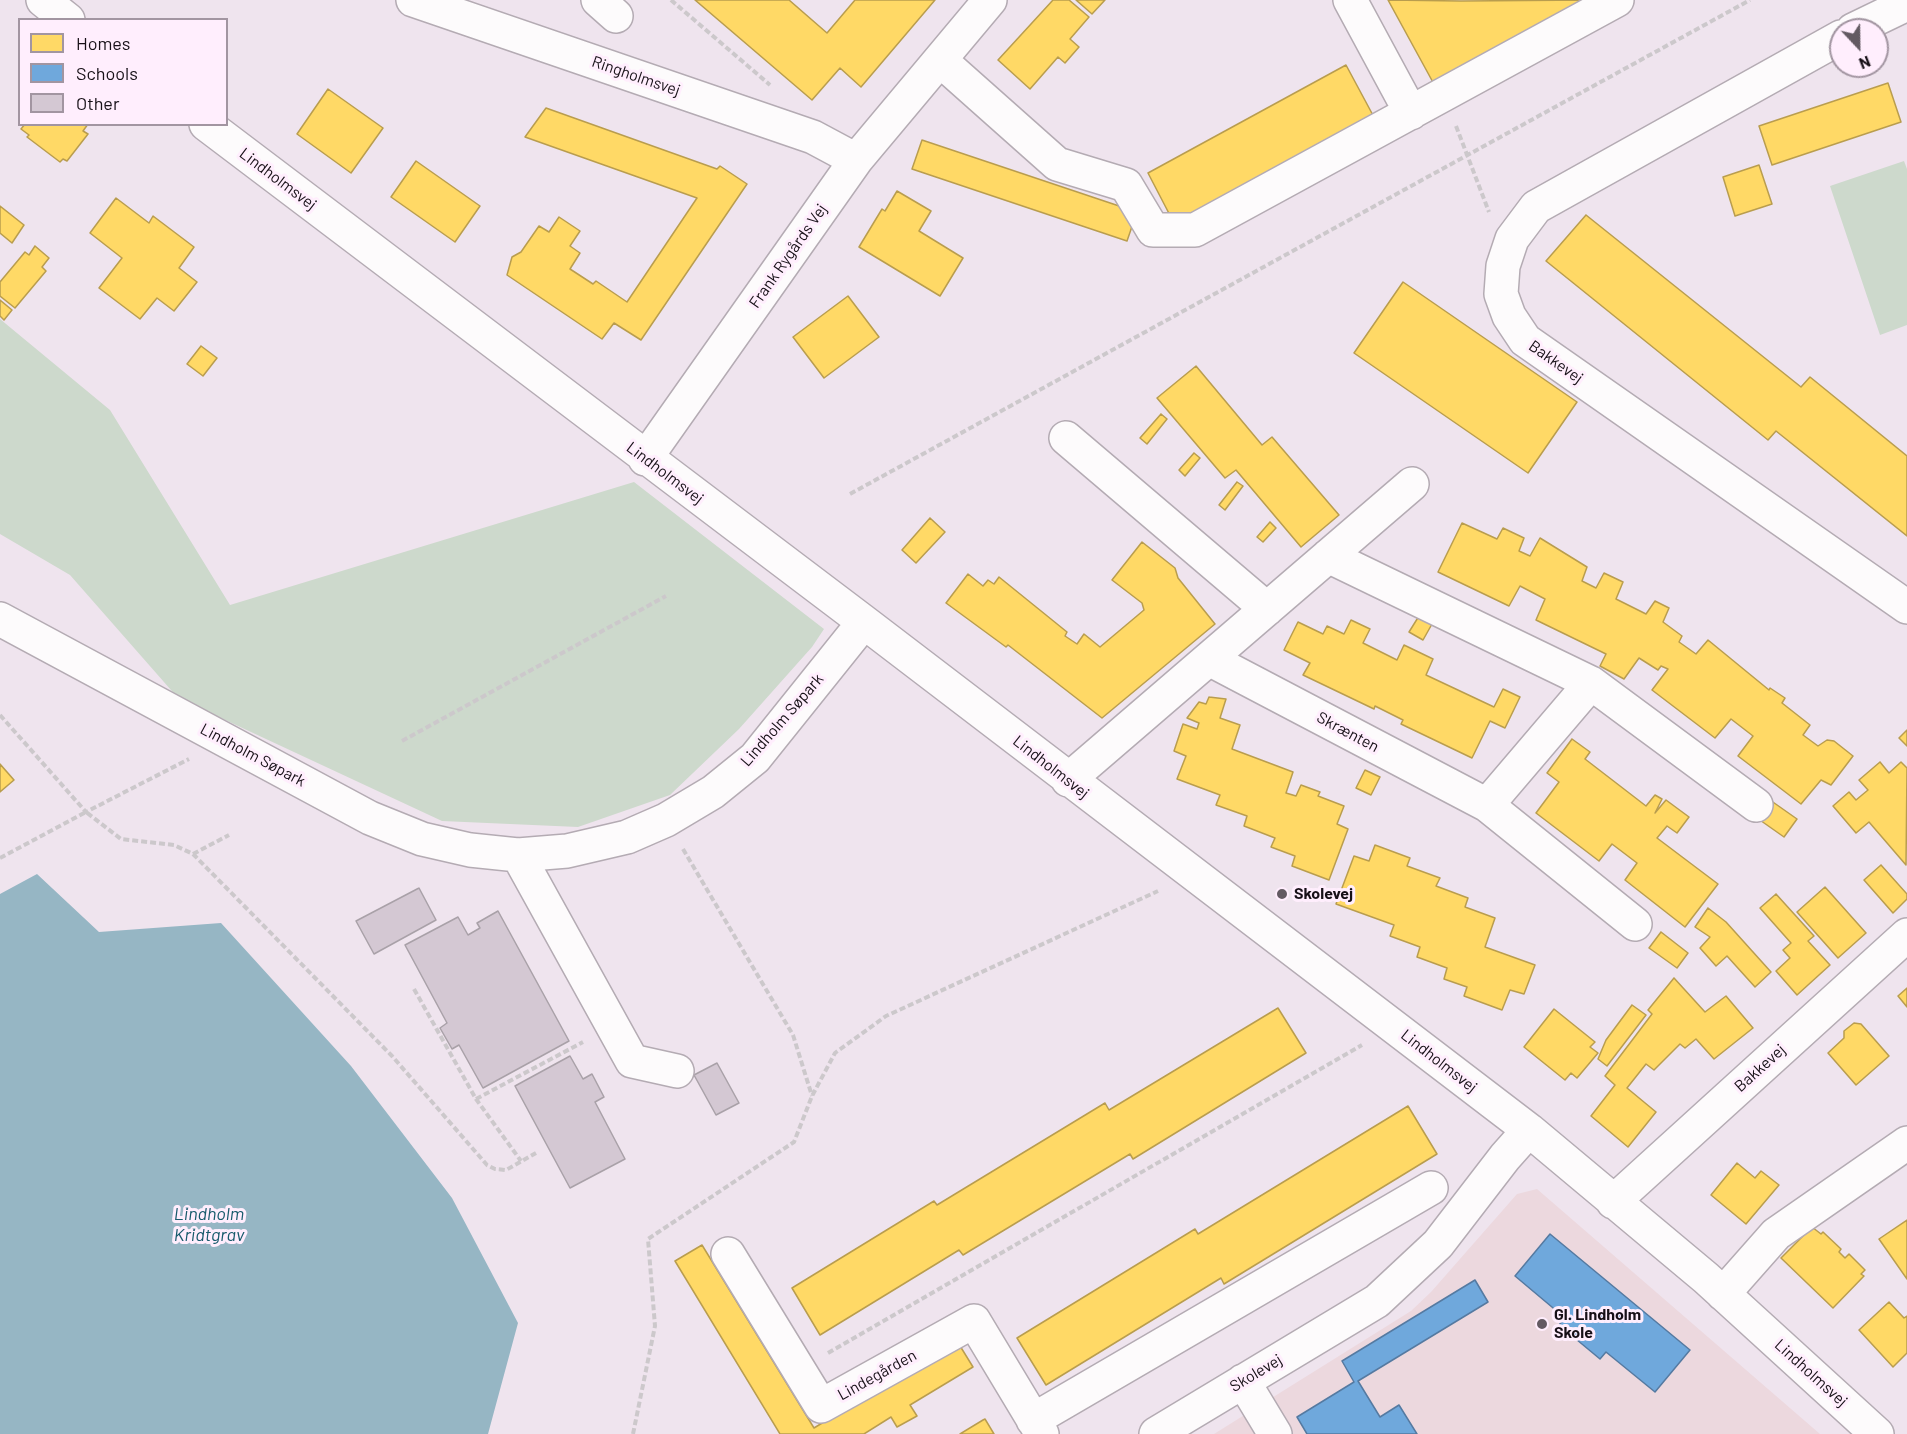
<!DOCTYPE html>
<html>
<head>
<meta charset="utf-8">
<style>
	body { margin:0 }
	#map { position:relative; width:1907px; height:1434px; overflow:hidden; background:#efe4ee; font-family:Barlow,sans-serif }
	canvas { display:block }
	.legend { position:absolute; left:18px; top:18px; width:210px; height:108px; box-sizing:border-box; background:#ffeefd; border:2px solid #a295a1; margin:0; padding:8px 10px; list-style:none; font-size:18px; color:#171017 }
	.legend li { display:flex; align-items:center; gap:12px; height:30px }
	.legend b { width:30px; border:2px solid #a295a1 }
	.north { position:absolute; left:1829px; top:18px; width:60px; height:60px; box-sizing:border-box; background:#ffeefd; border:2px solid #a295a1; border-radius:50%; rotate:158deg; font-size:16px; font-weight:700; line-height:24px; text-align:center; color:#171017 }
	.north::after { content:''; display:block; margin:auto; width:21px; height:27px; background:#635a62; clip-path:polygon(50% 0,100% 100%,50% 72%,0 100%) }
</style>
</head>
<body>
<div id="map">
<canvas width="1907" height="1434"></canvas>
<ul class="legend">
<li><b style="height:16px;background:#ffd966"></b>Homes</li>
<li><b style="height:16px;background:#6fa8dc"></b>Schools</li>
<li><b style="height:16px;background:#d4c8d3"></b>Other</li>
</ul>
<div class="north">N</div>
</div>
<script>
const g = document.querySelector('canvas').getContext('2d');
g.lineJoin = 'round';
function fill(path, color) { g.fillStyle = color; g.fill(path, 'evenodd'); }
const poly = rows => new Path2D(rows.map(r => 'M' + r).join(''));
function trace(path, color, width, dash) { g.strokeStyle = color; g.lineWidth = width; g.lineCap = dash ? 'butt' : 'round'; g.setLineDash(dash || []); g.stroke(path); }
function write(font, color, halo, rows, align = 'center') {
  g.font = font + ' Barlow,sans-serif'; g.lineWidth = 6; g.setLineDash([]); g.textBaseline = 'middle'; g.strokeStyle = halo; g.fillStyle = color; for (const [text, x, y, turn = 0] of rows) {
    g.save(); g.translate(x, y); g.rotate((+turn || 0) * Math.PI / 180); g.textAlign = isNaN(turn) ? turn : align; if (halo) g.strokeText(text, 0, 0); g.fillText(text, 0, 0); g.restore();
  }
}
const education = poly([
	[1537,1189,1820,1434,1214,1434,1411,1311,1431,1292,1517,1194]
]);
const green = poly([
	[1904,161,1907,169,1907,325,1880,335,1830,186],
	[0,319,110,410,230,605,634,482,824,629,812,647,739,729,670,795,578,827,442,821,178,698,70,575,0,534]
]);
const water = poly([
	[37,874,99,932,221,923,351,1066,452,1198,518,1323,488,1434,0,1434,0,894]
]);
const homes = poly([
	[695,0,789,0,827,33,855,0,935,0,861,87,840,68,812,100,695,0],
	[1053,0,1069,0,1089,17,1070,39,1079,47,1065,63,1058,57,1030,89,998,60,1053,0],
	[1076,0,1105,0,1092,14,1076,0],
	[1388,0,1461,1,1591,0,1435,86,1388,0],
	[1346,65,1375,119,1175,225,1148,173,1346,65],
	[1888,83,1901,122,1772,165,1759,126,1888,83],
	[328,89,383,128,351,173,297,134,328,89],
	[546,108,717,169,720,166,747,184,641,340,614,323,602,339,507,275,512,257,521,252,539,226,549,232,559,217,580,231,570,246,580,253,570,269,593,284,596,281,627,302,697,198,525,137,546,108],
	[25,124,88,124,83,131,88,134,67,161,63,159,60,162,27,137,29,135,21,129,25,124],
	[922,140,1137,212,1127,241,912,169,922,140],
	[416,161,480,206,455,242,391,197,416,161],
	[1759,165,1772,204,1735,216,1723,177,1759,165],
	[897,191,931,211,919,231,963,258,940,296,859,247,882,209,885,211,897,191],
	[116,198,149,223,153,216,194,247,179,268,197,282,174,311,157,298,140,319,99,288,122,258,90,233,116,198],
	[0,206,24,225,12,243,0,233,0,206],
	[1586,215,1801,387,1810,377,1907,456,1907,536,1776,431,1768,440,1546,261,1586,215],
	[35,246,49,258,42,267,46,271,15,308,0,296,0,282,25,252,29,255,35,246],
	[1403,282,1577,402,1528,473,1354,353,1403,282],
	[848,296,879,337,824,378,793,337,848,296],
	[0,300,12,310,4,320,0,316,0,300],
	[201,346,217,358,203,376,187,364,201,346],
	[1196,366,1262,445,1272,437,1339,515,1301,547,1236,470,1225,478,1157,398,1196,366],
	[1161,414,1167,419,1147,444,1140,438,1161,414],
	[1194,453,1200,458,1185,476,1179,470,1194,453],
	[1237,482,1243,486,1225,510,1219,505,1237,482],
	[930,518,945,532,916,563,902,550,930,518],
	[1270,522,1276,528,1263,542,1257,537,1270,522],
	[1462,523,1497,539,1503,528,1524,538,1519,551,1530,556,1540,538,1587,567,1582,581,1596,588,1604,573,1623,582,1616,599,1646,614,1655,601,1669,608,1663,622,1682,636,1679,642,1696,654,1708,640,1769,690,1770,688,1785,698,1782,703,1810,725,1803,735,1818,746,1827,740,1834,741,1853,756,1831,785,1821,780,1801,804,1738,756,1753,736,1731,719,1715,738,1652,690,1668,669,1661,666,1658,670,1639,658,1624,679,1600,666,1606,654,1536,620,1545,599,1520,586,1509,606,1438,572,1462,523],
	[1142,542,1175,568,1178,578,1215,624,1102,718,1008,645,1006,647,946,603,968,574,983,586,988,580,994,584,999,577,1067,632,1065,636,1077,644,1084,634,1100,647,1144,610,1142,603,1112,580,1142,542],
	[1419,616,1432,624,1423,640,1409,632,1419,616],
	[1351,620,1370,629,1363,643,1397,660,1404,645,1433,659,1426,675,1494,707,1503,689,1520,697,1505,728,1490,721,1472,758,1401,724,1403,720,1375,706,1374,709,1303,675,1310,663,1284,650,1298,622,1323,634,1327,626,1344,634,1351,620],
	[1209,697,1226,699,1220,718,1240,725,1232,749,1293,772,1286,793,1296,796,1301,785,1320,792,1318,796,1344,806,1337,824,1348,829,1329,880,1292,866,1295,856,1271,847,1275,838,1244,826,1247,816,1216,805,1220,795,1177,779,1186,756,1174,751,1183,724,1197,729,1199,723,1187,718,1199,702,1206,704,1209,697],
	[1907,730,1907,746,1899,738,1907,730],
	[1572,739,1590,752,1585,759,1646,806,1655,795,1662,799,1655,813,1666,800,1689,817,1677,833,1667,826,1657,838,1718,884,1685,927,1625,880,1637,863,1612,844,1599,861,1536,813,1559,782,1547,773,1572,739],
	[1880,762,1889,773,1901,762,1907,768,1906,865,1869,822,1856,833,1833,806,1849,792,1856,800,1868,790,1859,780,1880,762],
	[0,764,14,780,0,792,0,764],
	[1365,770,1380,777,1371,795,1356,788,1365,770],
	[1770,800,1797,819,1784,837,1757,818,1770,800],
	[1375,845,1410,858,1407,866,1440,878,1436,886,1468,898,1465,907,1495,918,1485,947,1535,965,1524,994,1510,990,1502,1010,1464,996,1467,987,1444,979,1447,968,1417,957,1420,947,1390,936,1394,925,1336,904,1354,856,1369,861,1375,845],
	[1881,865,1907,894,1907,899,1893,913,1864,880,1881,865],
	[1825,887,1866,933,1838,958,1797,912,1825,887],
	[1776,894,1814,936,1808,941,1830,965,1797,995,1776,971,1790,958,1783,950,1791,943,1760,908,1776,894],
	[1708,908,1726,922,1771,972,1755,987,1727,956,1716,966,1700,948,1710,937,1695,927,1708,908],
	[1661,932,1688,953,1677,968,1649,948,1661,932],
	[1674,978,1705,1012,1726,996,1753,1028,1714,1059,1696,1039,1685,1048,1680,1044,1654,1070,1646,1064,1627,1088,1656,1112,1628,1147,1591,1116,1615,1085,1605,1076,1652,1014,1648,1010,1674,978],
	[1907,988,1907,1007,1898,996,1907,988],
	[1632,1005,1646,1015,1607,1066,1598,1059,1606,1040,1632,1005],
	[1278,1008,1306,1053,1133,1159,1130,1154,963,1255,959,1250,820,1335,792,1288,934,1201,937,1205,1105,1103,1109,1110,1278,1008],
	[1554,1009,1595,1042,1590,1047,1598,1053,1577,1078,1571,1073,1565,1080,1524,1047,1554,1009],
	[1854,1023,1861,1024,1889,1056,1856,1085,1828,1053,1844,1038,1844,1031,1854,1023],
	[1408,1106,1437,1154,1224,1284,1221,1278,1046,1385,1017,1338,1195,1229,1198,1234,1408,1106],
	[1737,1163,1755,1178,1761,1171,1779,1185,1746,1224,1711,1195,1737,1163],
	[1907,1220,1907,1279,1879,1239,1907,1220],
	[1812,1227,1821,1234,1823,1232,1841,1249,1839,1252,1845,1258,1849,1254,1865,1270,1861,1274,1864,1276,1833,1308,1781,1258,1812,1227],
	[702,1245,814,1428,957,1341,973,1367,910,1405,917,1416,897,1427,891,1417,864,1434,780,1434,675,1261,702,1245],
	[1889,1302,1904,1318,1907,1316,1907,1353,1893,1367,1859,1330,1889,1302],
	[985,1419,994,1434,960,1434,983,1420,985,1419]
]);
const schools = poly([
	[1550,1234,1690,1350,1655,1392,1606,1352,1600,1359,1559,1325,1565,1318,1515,1276,1550,1234],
	[1475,1280,1488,1302,1358,1381,1380,1417,1399,1405,1417,1434,1307,1434,1297,1417,1354,1382,1342,1361,1475,1280]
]);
const building = poly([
	[419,888,436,920,374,954,356,921,419,888],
	[498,911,569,1041,483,1088,459,1045,452,1049,440,1028,447,1023,405,945,458,917,468,935,480,928,477,923,498,911],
	[570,1056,583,1079,592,1074,604,1097,595,1102,625,1159,570,1188,515,1086,570,1056],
	[717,1063,739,1103,716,1115,694,1075,717,1063]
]);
const path = poly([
	[671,0,770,85],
	[1456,126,1489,212],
	[850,494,1750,0],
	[0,715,86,812,189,759],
	[402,741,666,596],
	[683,849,793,1035,812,1096],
	[193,854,229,835],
	[0,858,86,812,121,839,174,845,193,854,392,1056,487,1165,495,1169,506,1170,536,1153],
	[414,989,476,1099,521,1161],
	[476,1099,583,1042],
	[828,1353,1362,1045],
	[633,1434,655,1326,648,1239,794,1142,812,1096,835,1053,886,1016,1158,891]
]);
const minor = poly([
	[43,0,68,20],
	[413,0,813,137,856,160],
	[598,0,616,16],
	[1350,0,1411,113],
	[1853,30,1907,4],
	[1841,37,1536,207,1512,239,1503,266,1501,294,1509,316,1525,340,1907,607],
	[940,60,1057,164,1126,185,1153,230,1195,230,1617,0],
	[206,124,864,622,1529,1130,1706,1278,1877,1434],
	[1066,438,1267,609],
	[645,459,856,160,990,0],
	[1328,556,1591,683,1756,805],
	[0,619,370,818,422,839,470,850,518,855,567,851,627,837,666,820,713,792,755,758,864,622],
	[1209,659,1487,805,1635,924],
	[1068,780,1412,484],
	[1487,805,1591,683],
	[518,855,632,1061,677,1071],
	[1613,1202,1907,935],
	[728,1254,821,1406,974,1321,1042,1434],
	[1723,1294,1776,1234,1907,1143],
	[1243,1381,1275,1434],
	[1033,1420,1431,1188],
	[1156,1434,1377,1301,1438,1244,1505,1157,1529,1130]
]);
const markers = [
	[1282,894,6,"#635a62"],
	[1542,1324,6,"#635a62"]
];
const streetNames = [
	["Ringholmsvej",636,76,19],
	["Lindholmsvej",278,179,37],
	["Frank Rygårds Vej",788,256,-55],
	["Bakkevej",1556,362,35],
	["Lindholmsvej",665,473,37],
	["Lindholm Søpark",782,720,-49],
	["Skrænten",1348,732,28],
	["Lindholm Søpark",253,755,28],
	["Lindholmsvej",1051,767,38],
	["Lindholmsvej",1439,1061,38],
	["Bakkevej",1760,1068,-42],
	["Skolevej",1256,1373,-31],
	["Lindholmsvej",1811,1373,42],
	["Lindegården",877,1375,-29]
];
const poiNames = [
	["Skolevej",1294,894],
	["Gl. Lindholm",1554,1315],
	["Skole",1554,1333]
];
const waterNames = [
	["Lindholm",209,1214],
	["Kridtgrav",209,1235]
];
fill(education, '#ecd8de');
fill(green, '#cdd9cc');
fill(water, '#96b6c4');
fill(homes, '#ffd966');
trace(homes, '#b99d4e', 1.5);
fill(schools, '#6fa8dc');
trace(schools, '#557aa1', 1.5);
fill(building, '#d4c8d3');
trace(building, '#a9a1a8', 1.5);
trace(minor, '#b4abb3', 36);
trace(path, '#ccc8cb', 4, [6, 3]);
trace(minor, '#fdfbfc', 33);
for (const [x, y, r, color] of markers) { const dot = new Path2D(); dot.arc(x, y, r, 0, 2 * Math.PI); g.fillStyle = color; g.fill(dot); trace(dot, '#ffeefd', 2); }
write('16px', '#171017', '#ffeefd', streetNames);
write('bold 16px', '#171017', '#ffeefd', poiNames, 'left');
write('italic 18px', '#175a6c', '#ffeefd', waterNames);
</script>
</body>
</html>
